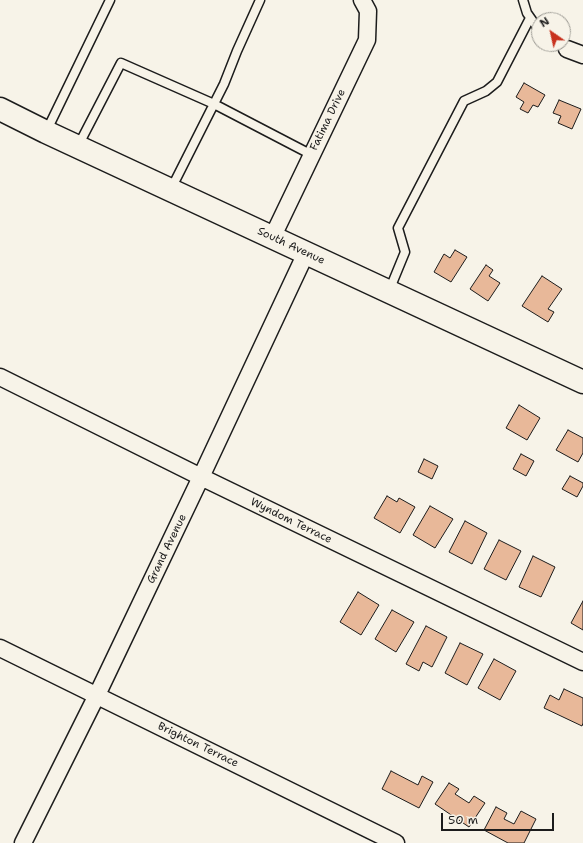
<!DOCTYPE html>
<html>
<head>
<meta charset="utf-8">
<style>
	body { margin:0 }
	#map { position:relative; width:583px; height:843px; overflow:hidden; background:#f7f3e8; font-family:"Shantell Sans",sans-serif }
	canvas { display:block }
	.north { position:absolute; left:531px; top:12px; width:40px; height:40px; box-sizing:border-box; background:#f7f3e8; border:1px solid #9f9d96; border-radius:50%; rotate:326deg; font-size:11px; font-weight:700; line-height:16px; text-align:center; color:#1c1c1c }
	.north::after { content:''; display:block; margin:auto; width:14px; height:18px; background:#c8321e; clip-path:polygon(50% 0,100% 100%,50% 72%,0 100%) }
	.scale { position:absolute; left:441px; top:813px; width:113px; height:18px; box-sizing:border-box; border:2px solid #1c1c1c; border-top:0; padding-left:5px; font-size:12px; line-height:14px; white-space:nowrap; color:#1c1c1c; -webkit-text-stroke:3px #f7f3e8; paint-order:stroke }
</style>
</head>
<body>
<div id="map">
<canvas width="583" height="843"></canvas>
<div class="north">N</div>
<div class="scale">50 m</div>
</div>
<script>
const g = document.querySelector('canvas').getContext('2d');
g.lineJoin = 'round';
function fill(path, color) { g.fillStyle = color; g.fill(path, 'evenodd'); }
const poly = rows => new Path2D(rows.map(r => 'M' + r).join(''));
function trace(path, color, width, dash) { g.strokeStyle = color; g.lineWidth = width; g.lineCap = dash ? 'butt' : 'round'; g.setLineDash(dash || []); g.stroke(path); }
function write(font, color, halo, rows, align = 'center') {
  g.font = font + ' "Shantell Sans",sans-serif'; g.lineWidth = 3.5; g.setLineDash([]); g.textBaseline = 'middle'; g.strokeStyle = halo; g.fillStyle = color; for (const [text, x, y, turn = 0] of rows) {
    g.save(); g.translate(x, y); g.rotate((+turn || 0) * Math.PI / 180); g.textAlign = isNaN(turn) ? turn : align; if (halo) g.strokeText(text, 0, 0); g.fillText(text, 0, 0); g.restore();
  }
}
const building = poly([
	[524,83,545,95,538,107,533,105,528,113,520,109,524,102,516,97,524,83],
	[559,100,581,109,572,129,558,123,561,116,553,113,559,100],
	[455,250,467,257,451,282,434,272,444,254,450,258,455,250],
	[486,265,493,270,489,276,500,283,488,301,470,289,486,265],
	[542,276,562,289,548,309,554,312,548,322,522,306,542,276],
	[519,405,540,418,527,440,506,428,519,405],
	[568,430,583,438,583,453,578,462,556,450,568,430],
	[521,454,534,461,526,476,513,469,521,454],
	[424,459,438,466,432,479,418,472,424,459],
	[570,476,583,483,583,486,577,497,562,489,570,476],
	[387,496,397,502,399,498,415,507,400,533,374,518,387,496],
	[430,506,453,519,435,548,413,535,430,506],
	[465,521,487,533,472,564,449,552,465,521],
	[499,540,521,551,506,580,484,569,499,540],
	[533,556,555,567,541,597,519,587,533,556],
	[358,592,379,605,361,635,340,622,358,592],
	[583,601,583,630,571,623,583,601],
	[392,610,414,622,396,652,375,639,392,610],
	[426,626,447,637,432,667,423,662,419,671,406,664,426,626],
	[460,643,483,654,467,685,445,673,460,643],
	[494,659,516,671,500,700,478,688,494,659],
	[564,689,583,698,583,723,582,726,544,708,550,695,559,700,564,689],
	[391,771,418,785,422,776,433,782,419,808,382,789,391,771],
	[449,783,459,789,455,794,469,803,474,796,485,803,469,827,435,804,449,783],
	[496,807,507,813,504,819,514,824,521,811,536,819,524,843,508,843,484,830,496,807]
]);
const lane = poly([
	[523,0,527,13,539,30],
	[46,132,110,0],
	[78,146,121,63,214,104,312,155],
	[171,189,224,84,237,51,260,0],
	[389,291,405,252,398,228,464,101,486,91,497,82,530,18]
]);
const street = poly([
	[567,49,583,55],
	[272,238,367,40,368,11,362,0],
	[0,377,201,477,583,662],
	[0,648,396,843],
	[23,843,97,695,201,477,306,253]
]);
const secondary = poly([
	[0,109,46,132,583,382]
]);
const streetNames = [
	["Fatima Drive",328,120,-64],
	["South Avenue",291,246,25],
	["Wyndom Terrace",291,521,26],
	["Grand Avenue",167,549,-64],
	["Brighton Terrace",198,745,26]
];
fill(building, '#e8b899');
trace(building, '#1c1c1c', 1);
trace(lane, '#1c1c1c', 11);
trace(street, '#1c1c1c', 19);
trace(secondary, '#1c1c1c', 25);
trace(lane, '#f7f3e8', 8);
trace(street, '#f7f3e8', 16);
trace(secondary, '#f7f3e8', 22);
write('11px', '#1c1c1c', '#f7f3e8', streetNames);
</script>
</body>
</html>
